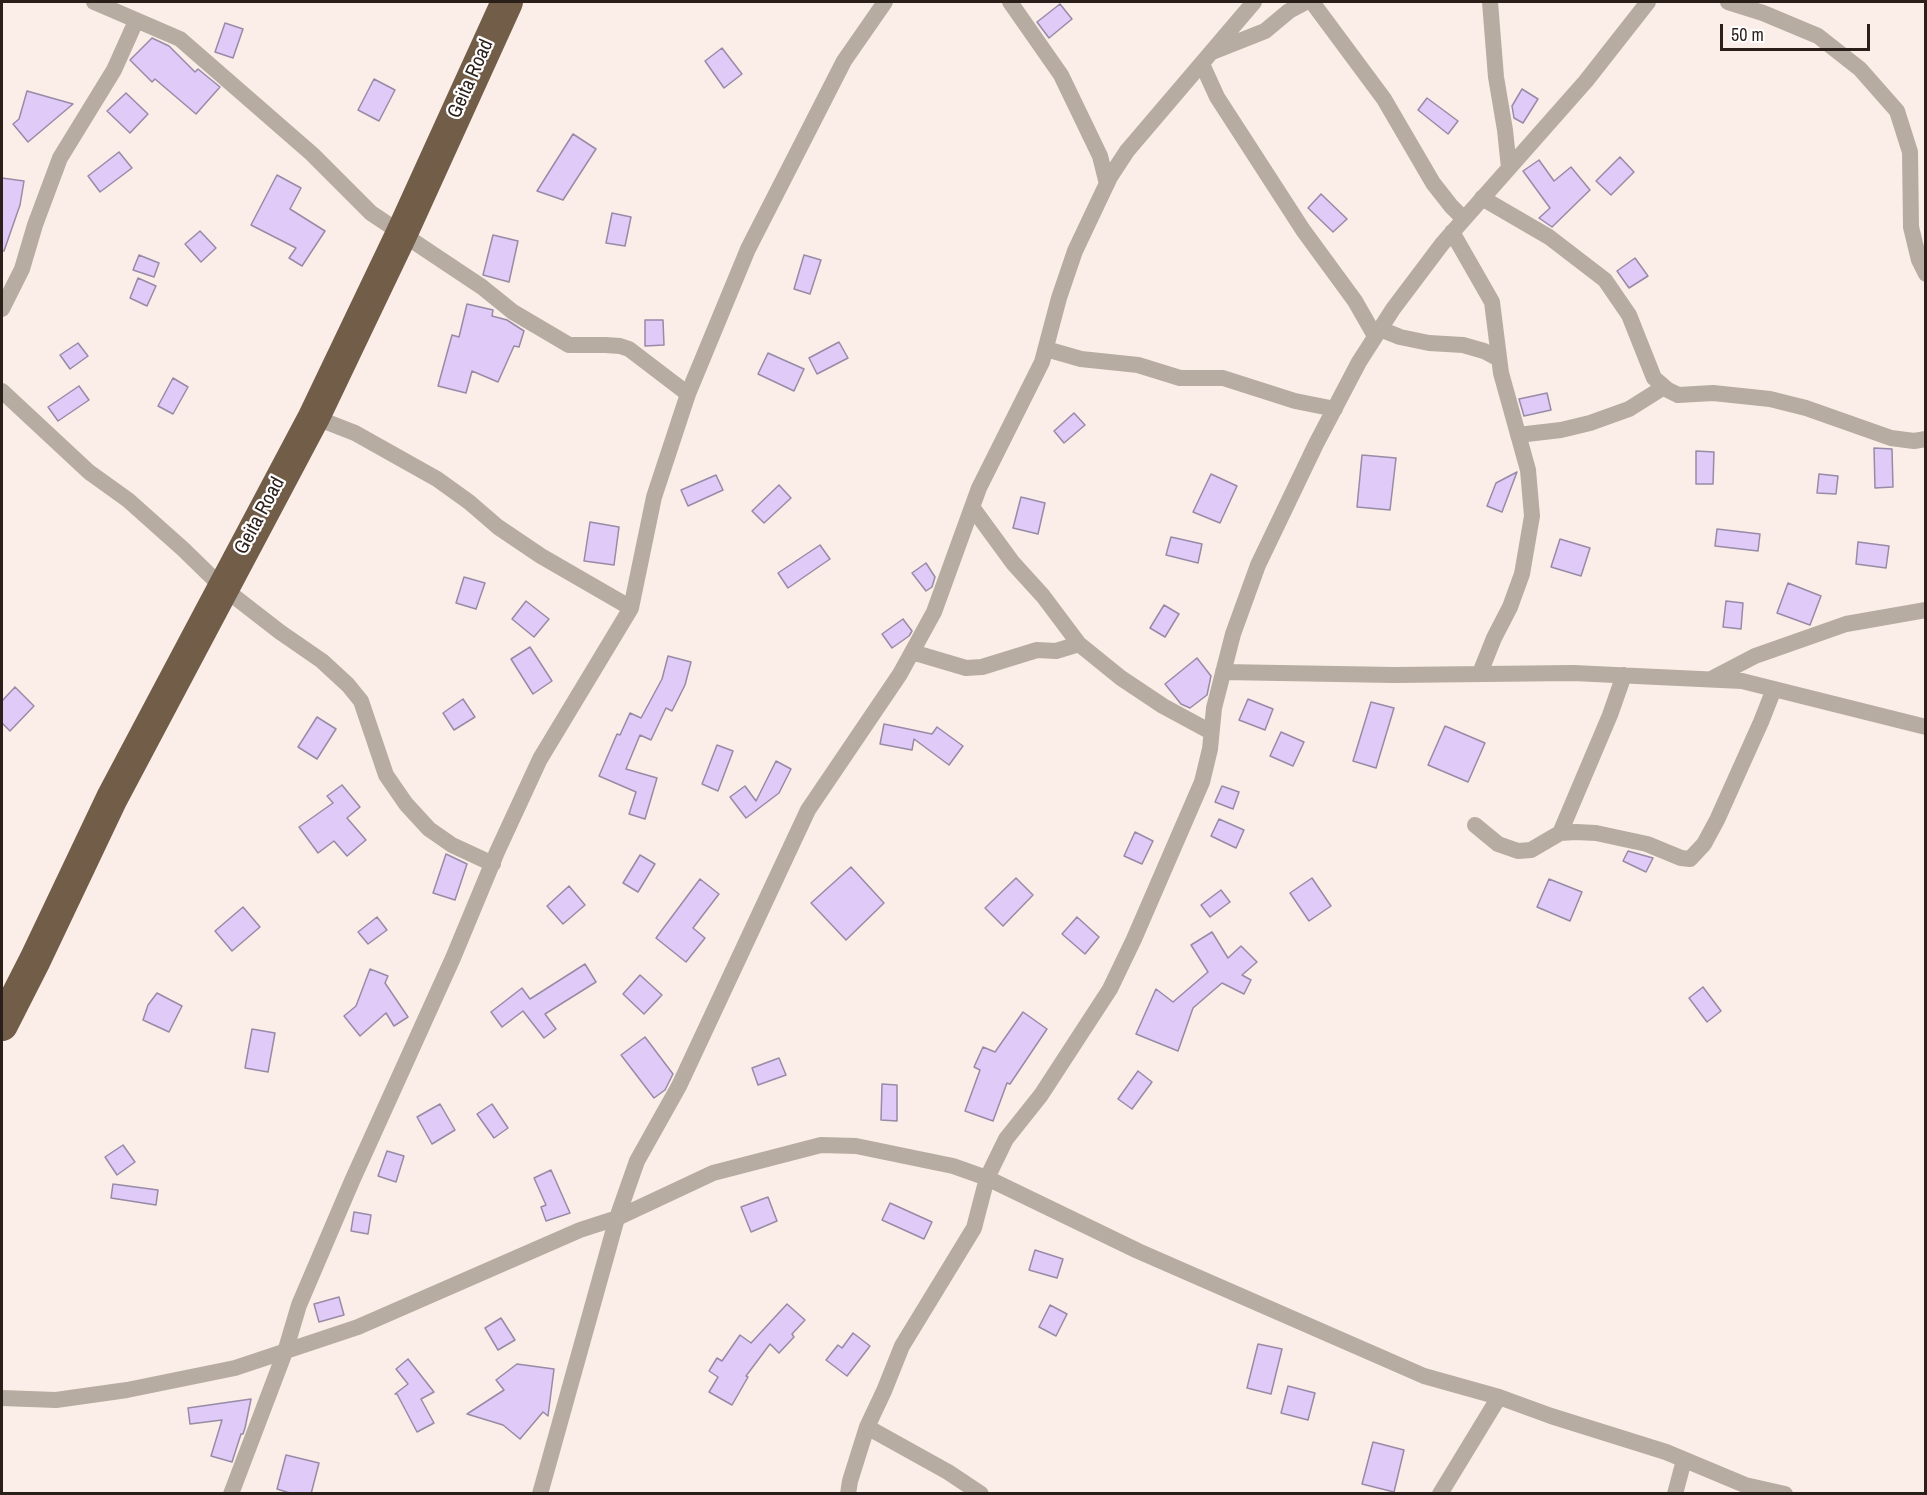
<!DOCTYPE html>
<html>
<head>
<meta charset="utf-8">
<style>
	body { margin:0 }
	#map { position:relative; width:1927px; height:1495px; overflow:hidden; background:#fbeee8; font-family:"Archivo Narrow",sans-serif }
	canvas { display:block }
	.frame { position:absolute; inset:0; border:3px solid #2b1f1a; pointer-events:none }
	.scale { position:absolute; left:1720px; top:24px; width:150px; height:27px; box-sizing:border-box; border:3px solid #2b1f1a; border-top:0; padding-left:8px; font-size:18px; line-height:21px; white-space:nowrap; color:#2b1f1a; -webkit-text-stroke:4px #fff; paint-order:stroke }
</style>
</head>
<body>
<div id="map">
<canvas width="1927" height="1495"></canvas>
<div class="frame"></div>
<div class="scale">50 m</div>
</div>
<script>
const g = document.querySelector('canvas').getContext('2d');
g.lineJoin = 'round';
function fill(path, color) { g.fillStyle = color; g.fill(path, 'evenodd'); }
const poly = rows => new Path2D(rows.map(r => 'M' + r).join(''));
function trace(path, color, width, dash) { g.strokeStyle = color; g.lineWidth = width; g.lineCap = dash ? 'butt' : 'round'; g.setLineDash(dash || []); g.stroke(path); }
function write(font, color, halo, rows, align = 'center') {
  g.font = font + ' "Archivo Narrow",sans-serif'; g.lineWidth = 4.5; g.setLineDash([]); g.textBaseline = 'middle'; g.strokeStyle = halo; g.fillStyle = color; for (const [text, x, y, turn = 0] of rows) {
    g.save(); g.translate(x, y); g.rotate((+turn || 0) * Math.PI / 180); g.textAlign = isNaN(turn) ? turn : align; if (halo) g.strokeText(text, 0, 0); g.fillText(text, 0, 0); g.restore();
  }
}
const building = poly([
	[1060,4,1072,19,1049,38,1037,22,1060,4],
	[225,23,243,29,233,58,215,52,225,23],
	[152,38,169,46,195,72,198,69,220,87,196,114,155,79,152,82,130,60,152,38],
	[722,48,742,74,724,88,705,61,722,48],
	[374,79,395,90,379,121,358,110,374,79],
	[1522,89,1538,99,1523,123,1514,118,1512,106,1522,89],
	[27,91,73,104,28,142,13,124,19,119,27,91],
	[126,93,148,114,130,133,107,111,126,93],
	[1427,98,1458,121,1448,134,1418,110,1427,98],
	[573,134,596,149,563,200,537,191,573,134],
	[119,152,132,168,100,192,88,176,119,152],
	[1620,157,1634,172,1611,195,1596,181,1620,157],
	[1539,160,1554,181,1571,167,1590,190,1552,227,1539,218,1550,208,1523,171,1539,160],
	[277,175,301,188,290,209,325,231,302,266,289,258,296,248,251,225,277,175],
	[2,178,24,181,20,205,4,251,2,251,2,178],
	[1321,194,1347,219,1333,232,1308,208,1321,194],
	[612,213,631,217,625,246,606,243,612,213],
	[200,231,216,248,201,262,185,244,200,231],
	[493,235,518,241,509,282,483,275,493,235],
	[139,255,159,263,154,277,133,270,139,255],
	[804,255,821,260,810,294,794,289,804,255],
	[1635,258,1648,276,1629,288,1617,271,1635,258],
	[138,278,156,286,147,306,130,298,138,278],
	[467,304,493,310,492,316,507,320,524,331,519,347,514,346,498,382,472,371,466,393,438,386,452,335,459,337,467,304],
	[645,320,663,320,664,345,645,346,645,320],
	[839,342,848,358,817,374,809,358,839,342],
	[78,343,88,356,70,369,60,355,78,343],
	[768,353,804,369,794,391,758,374,768,353],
	[173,378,188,387,173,414,158,406,173,378],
	[79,386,89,400,58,421,48,407,79,386],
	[1547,393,1551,410,1524,416,1519,399,1547,393],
	[1074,413,1085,425,1064,443,1054,431,1074,413],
	[1874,448,1892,449,1893,487,1875,488,1874,448],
	[1696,451,1714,452,1713,484,1696,484,1696,451],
	[1362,455,1396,458,1390,510,1357,507,1362,455],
	[1517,472,1502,512,1487,506,1496,483,1517,472],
	[1211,474,1237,486,1220,523,1193,512,1211,474],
	[1819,474,1838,476,1836,494,1817,493,1819,474],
	[716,475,723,490,688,506,681,490,716,475],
	[779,485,791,498,764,523,752,511,779,485],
	[1021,497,1045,503,1038,534,1013,528,1021,497],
	[590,522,619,527,614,565,584,561,590,522],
	[1717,529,1760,534,1758,551,1715,546,1717,529],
	[1171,537,1202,544,1198,563,1166,555,1171,537],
	[1560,539,1590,548,1581,576,1551,567,1560,539],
	[1858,542,1889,546,1886,568,1856,564,1858,542],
	[820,545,830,559,788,588,778,573,820,545],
	[926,563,935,577,932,587,926,591,912,573,926,563],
	[464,577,485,583,476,609,456,603,464,577],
	[1788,583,1821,596,1810,625,1777,613,1788,583],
	[526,601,549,619,534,637,512,619,526,601],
	[1726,601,1743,603,1741,629,1723,627,1726,601],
	[1164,605,1179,614,1165,637,1150,628,1164,605],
	[903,619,912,631,909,636,892,648,882,634,903,619],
	[530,647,552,681,533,694,511,659,530,647],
	[668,656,691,662,685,685,672,711,666,708,651,740,640,735,626,769,657,778,645,819,629,814,636,792,599,776,617,734,620,735,630,713,641,718,662,679,668,656],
	[1197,658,1211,676,1207,695,1190,708,1181,704,1165,684,1197,658],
	[15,687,34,706,10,731,2,723,2,701,15,687],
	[463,699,475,717,454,730,443,713,463,699],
	[1248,699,1273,709,1265,730,1239,720,1248,699],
	[1371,702,1394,708,1376,768,1353,761,1371,702],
	[317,717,336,729,317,759,298,747,317,717],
	[884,724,932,734,937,727,963,746,949,765,914,739,912,750,880,744,884,724],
	[1445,726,1485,743,1468,782,1428,765,1445,726],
	[1281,732,1304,742,1293,766,1270,756,1281,732],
	[717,745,733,751,718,791,702,784,717,745],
	[776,761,791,769,779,793,746,818,730,797,745,786,756,801,776,761],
	[342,785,360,807,347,818,366,840,347,856,334,841,318,853,299,827,333,803,327,796,342,785],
	[1222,786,1239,792,1233,809,1215,802,1222,786],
	[1219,819,1244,830,1236,848,1211,836,1219,819],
	[1135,832,1153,841,1142,864,1124,856,1135,832],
	[1628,851,1653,858,1646,872,1623,861,1628,851],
	[446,854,467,864,455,900,433,893,446,854],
	[640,855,655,864,638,892,623,883,640,855],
	[851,867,884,903,846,940,811,903,851,867],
	[1016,878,1033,895,1003,926,985,908,1016,878],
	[1312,878,1331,906,1309,921,1290,893,1312,878],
	[700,879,719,894,693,928,705,938,686,962,656,938,700,879],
	[1549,879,1582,892,1570,921,1537,907,1549,879],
	[569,886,585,905,563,924,547,906,569,886],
	[1221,890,1230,902,1210,917,1201,905,1221,890],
	[243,907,260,927,232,951,215,931,243,907],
	[377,917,387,930,368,944,358,932,377,917],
	[1077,917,1099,937,1085,954,1062,934,1077,917],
	[1212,932,1228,958,1241,946,1257,962,1242,975,1251,980,1244,994,1222,983,1193,1008,1178,1051,1136,1034,1156,989,1173,1002,1208,972,1191,945,1212,932],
	[585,964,596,982,545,1014,556,1029,544,1038,523,1011,502,1027,491,1012,522,988,530,999,585,964],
	[370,969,388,976,385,983,408,1017,394,1026,386,1013,360,1036,344,1016,356,1006,370,969],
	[640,975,662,995,644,1014,623,994,640,975],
	[1703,987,1721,1011,1707,1022,1689,998,1703,987],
	[157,993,182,1006,169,1032,143,1020,148,1005,157,993],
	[1023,1012,1047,1029,1010,1084,1007,1083,993,1121,965,1111,980,1070,974,1067,983,1047,995,1052,1023,1012],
	[252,1029,275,1033,268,1072,245,1068,252,1029],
	[645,1037,673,1074,665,1090,654,1098,621,1055,645,1037],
	[779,1058,786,1075,758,1085,752,1068,779,1058],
	[1138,1071,1152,1082,1132,1109,1118,1099,1138,1071],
	[882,1084,897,1085,897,1121,881,1120,882,1084],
	[440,1104,455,1130,432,1144,417,1117,440,1104],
	[492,1104,508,1128,494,1138,477,1114,492,1104],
	[123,1145,135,1162,117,1175,105,1157,123,1145],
	[387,1151,404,1156,396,1182,378,1176,387,1151],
	[551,1170,570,1213,546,1221,541,1207,546,1205,534,1178,551,1170],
	[113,1184,158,1190,156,1205,111,1198,113,1184],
	[768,1197,777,1221,751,1232,741,1207,768,1197],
	[890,1203,932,1222,924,1239,882,1220,890,1203],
	[354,1212,371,1215,368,1234,351,1231,354,1212],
	[1035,1250,1063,1259,1057,1278,1029,1270,1035,1250],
	[339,1297,344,1315,319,1322,314,1304,339,1297],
	[787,1304,805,1320,792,1334,794,1337,779,1353,770,1344,746,1376,748,1377,732,1405,709,1392,718,1377,709,1371,717,1358,722,1361,740,1335,751,1343,787,1304],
	[1050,1305,1067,1314,1056,1336,1039,1327,1050,1305],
	[501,1318,515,1340,498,1350,485,1328,501,1318],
	[853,1333,870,1346,847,1376,826,1360,838,1345,842,1348,853,1333],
	[1258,1344,1282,1349,1271,1394,1247,1388,1258,1344],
	[408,1359,434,1392,421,1399,434,1423,417,1432,397,1394,395,1394,408,1384,396,1369,408,1359],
	[517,1364,554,1369,548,1416,543,1412,520,1439,503,1425,467,1414,504,1390,496,1380,517,1364],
	[1288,1386,1315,1393,1308,1420,1281,1413,1288,1386],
	[251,1399,245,1428,243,1434,241,1434,232,1462,211,1456,222,1420,190,1424,188,1408,251,1399],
	[1373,1442,1404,1450,1394,1492,1362,1484,1373,1442],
	[286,1455,319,1463,311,1494,293,1494,277,1489,286,1455]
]);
const street = poly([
	[94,2,180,39,312,154,371,213,482,287,513,312,569,345,605,345,620,346,629,349,688,394],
	[1010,2,1061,75,1100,156,1107,184],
	[1312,2,1384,99,1433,183,1451,206,1464,219],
	[1490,2,1496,77,1505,130,1509,168],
	[1728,2,1763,13,1818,36,1860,69,1897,111,1910,152,1911,227,1919,260,1926,274],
	[1212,52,1265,31,1289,11,1306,2],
	[1202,64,1217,97,1303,230,1355,301,1375,336],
	[1482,198,1549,237,1605,280,1629,315,1654,378,1668,390,1678,395,1713,393,1770,399,1806,408,1891,438,1914,441,1926,439],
	[1452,232,1492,302,1501,373,1528,470,1532,516,1522,574,1510,607,1494,638,1480,673],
	[2,309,22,269,35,225,60,158,114,70,136,21],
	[1380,329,1400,337,1429,343,1463,345,1484,351,1499,359],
	[1046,349,1081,359,1138,365,1180,378,1223,378,1295,401,1335,409],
	[2,391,89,472,128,500,183,549,222,587,280,632,322,661,348,685,361,701,386,775,406,804,429,829,452,845,493,864],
	[314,417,355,433,437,479,469,502,498,527,541,556,631,608],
	[1518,435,1561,430,1590,423,1629,409,1664,387],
	[972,507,1013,563,1043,596,1079,644,1121,678,1163,706,1211,732],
	[912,652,966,668,982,667,1037,650,1056,651,1079,644],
	[1223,672,1394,675,1573,673,1742,681,1926,727],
	[1711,679,1755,656,1846,624,1926,610],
	[1475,825,1498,844,1518,851,1531,850,1560,833,1576,832,1596,833,1647,844,1681,858,1690,859,1704,844,1717,820,1761,722,1774,689],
	[1560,833,1610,715,1624,675],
	[2,1398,56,1400,127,1390,235,1368,358,1327,580,1230,617,1218,713,1173,821,1145,856,1146,953,1166,987,1178,1138,1251,1424,1376,1499,1397,1551,1416,1666,1452,1745,1485,1785,1494],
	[867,1427,948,1472,981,1494],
	[231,1494,285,1352,299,1305,352,1181,453,958,497,852,540,759,631,608,654,497,688,394,748,249,844,61,885,2],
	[540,1494,617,1218,637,1161,679,1086,808,810,900,674,934,612,979,488,1042,362,1059,298,1075,251,1110,177,1127,151,1254,2],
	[848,1494,850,1481,867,1427,884,1391,902,1346,974,1228,987,1178,1006,1139,1041,1095,1110,989,1134,939,1202,782,1210,749,1214,708,1233,634,1258,565,1316,444,1359,362,1393,309,1442,244,1586,81,1648,2],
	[1440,1494,1499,1397],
	[1675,1494,1684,1460]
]);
const highway = poly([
	[2,1025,35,960,112,798,314,417,401,235,507,2]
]);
const streetNames = [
	["Geita Road",471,79,-66],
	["Geita Road",260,516,-62]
];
fill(building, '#dfcaf8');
trace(building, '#978ba6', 1.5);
trace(street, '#b6aca1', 16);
trace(highway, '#725d48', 32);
write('20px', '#2b1f1a', '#fff', streetNames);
</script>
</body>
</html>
